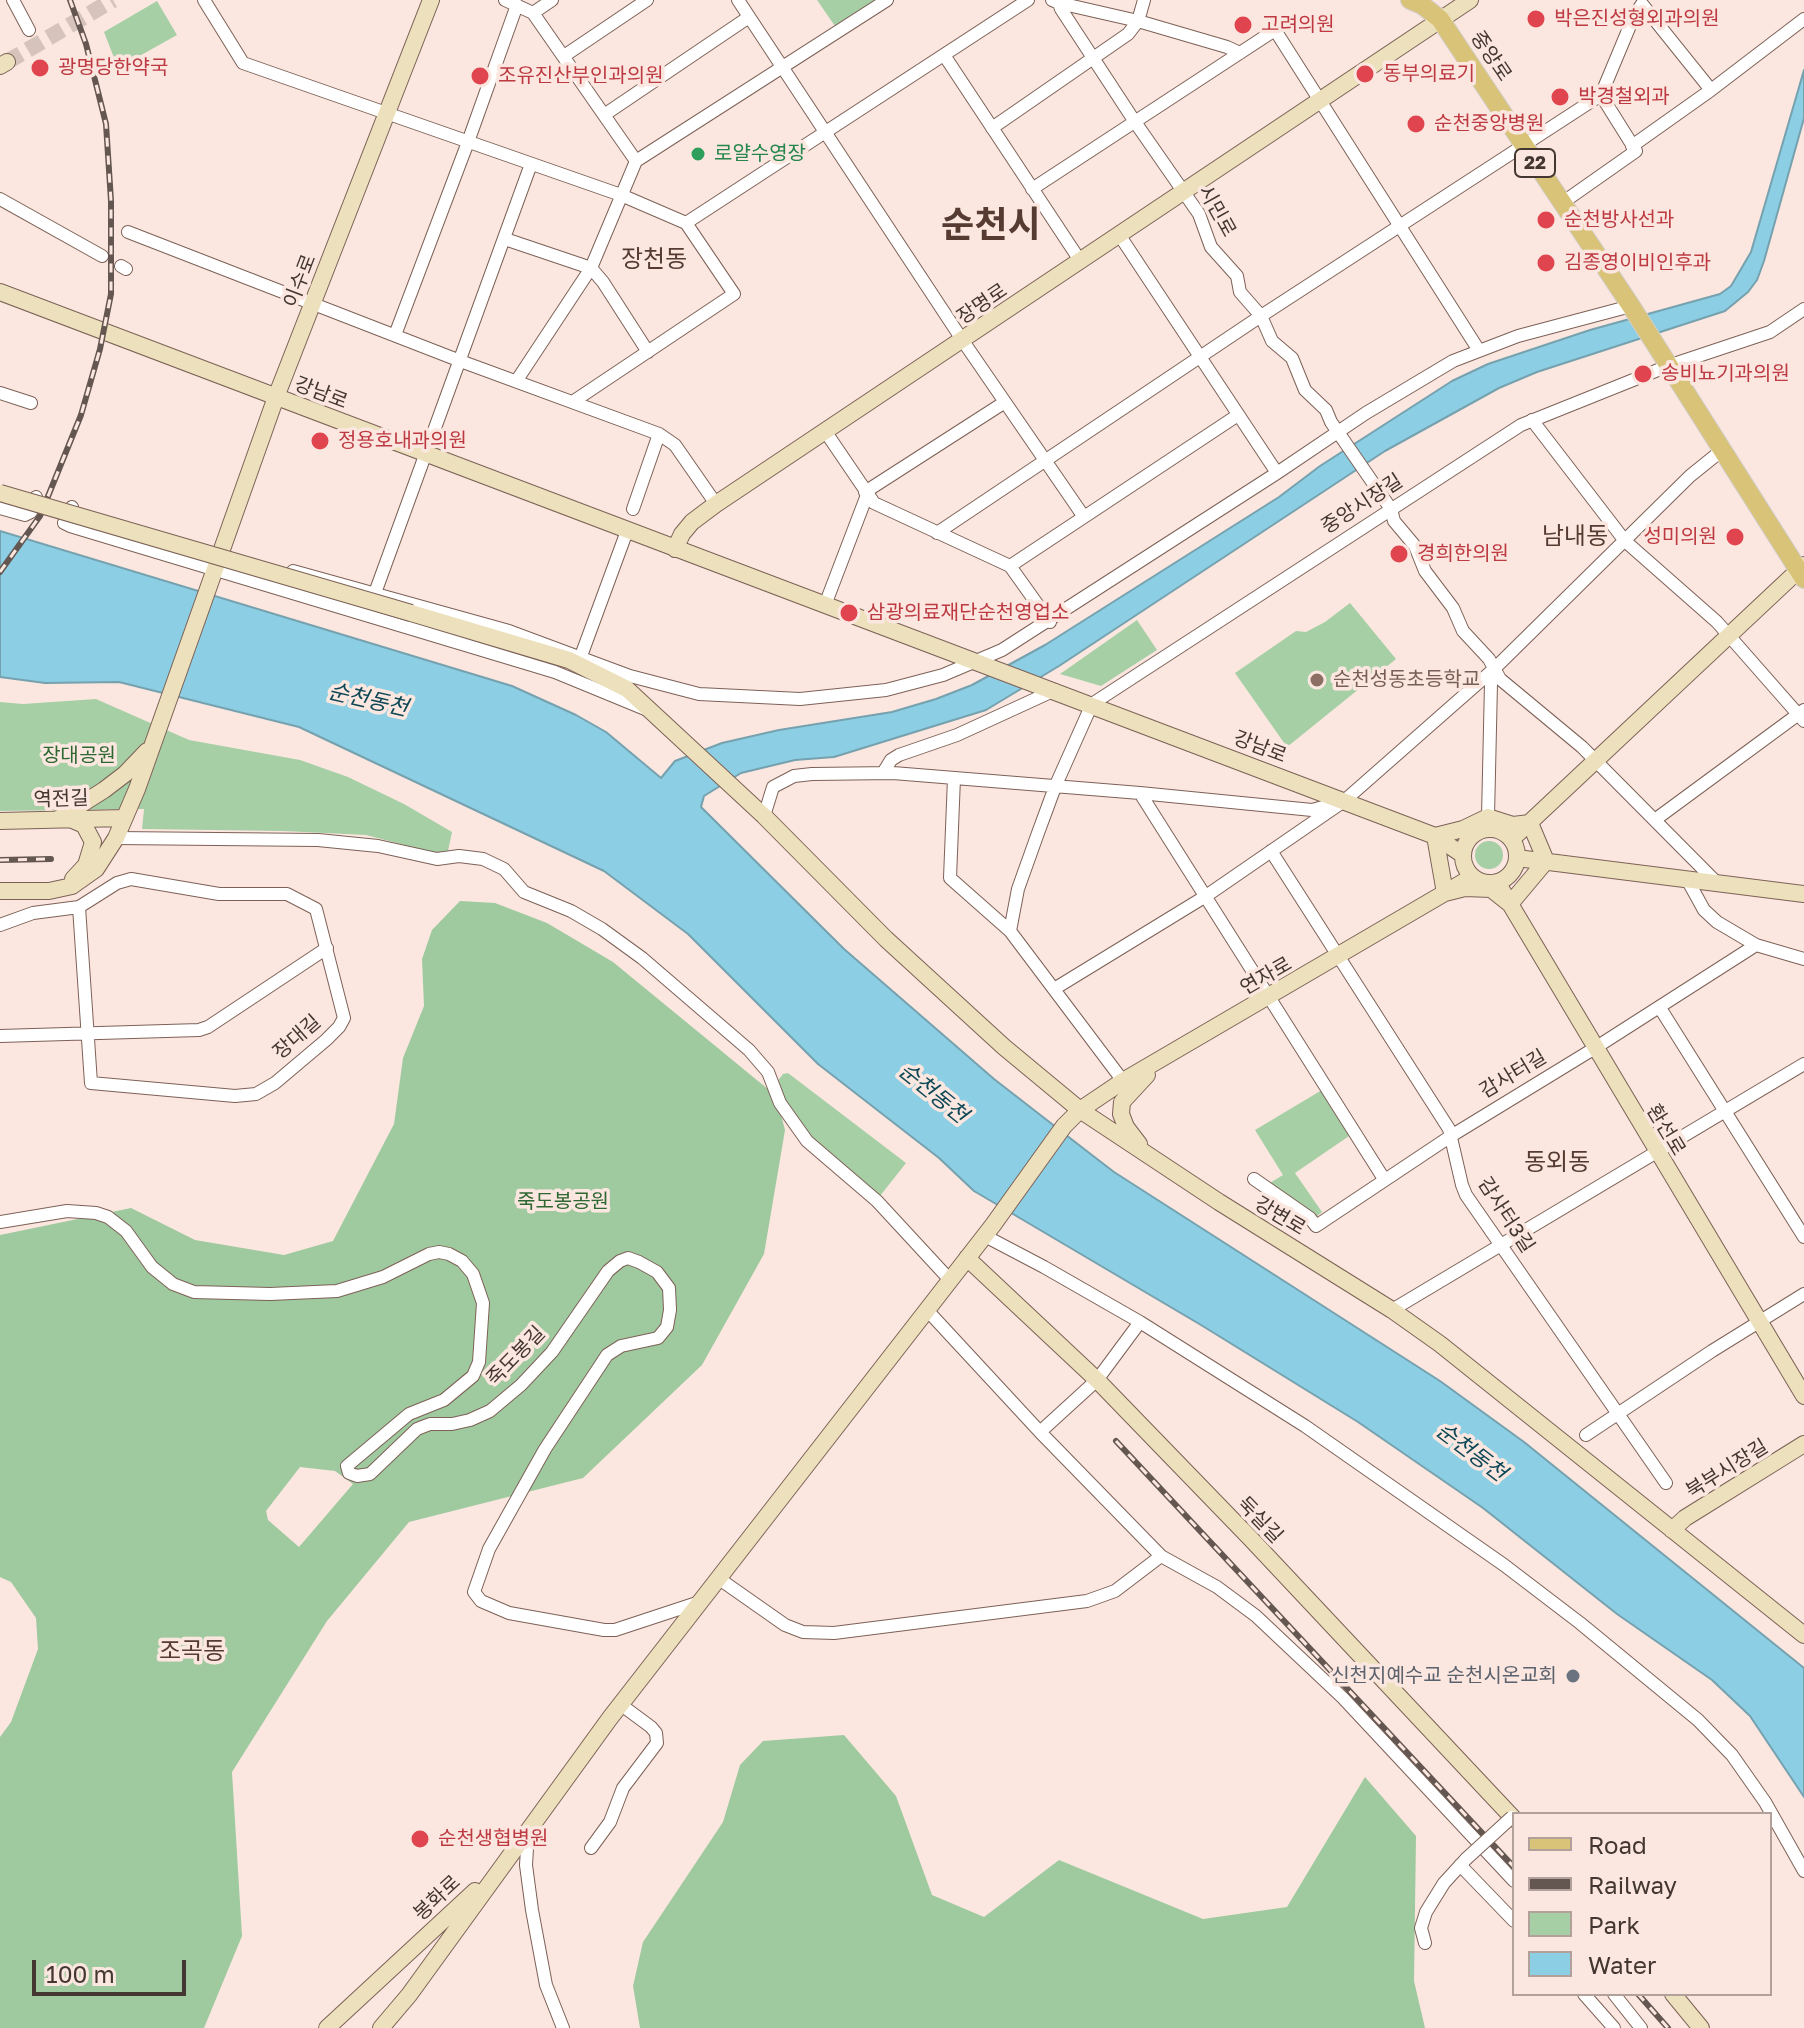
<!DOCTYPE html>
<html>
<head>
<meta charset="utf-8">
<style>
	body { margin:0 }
	#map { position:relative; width:1804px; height:2028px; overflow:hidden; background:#fbe7df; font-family:"Golos Text",sans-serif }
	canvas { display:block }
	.legend { position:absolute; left:1512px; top:1812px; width:260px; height:184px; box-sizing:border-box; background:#fbe7df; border:2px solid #b2a19a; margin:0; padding:10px 14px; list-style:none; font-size:24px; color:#443732 }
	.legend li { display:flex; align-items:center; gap:16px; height:40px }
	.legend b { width:40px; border:2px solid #b2a19a }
	.scale { position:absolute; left:32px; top:1960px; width:154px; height:36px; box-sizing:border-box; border:4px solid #443732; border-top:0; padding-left:10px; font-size:24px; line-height:28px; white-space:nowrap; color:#443732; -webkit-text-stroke:6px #fbe7df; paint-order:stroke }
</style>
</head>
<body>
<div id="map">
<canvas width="1804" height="2028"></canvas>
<ul class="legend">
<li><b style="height:10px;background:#d9c379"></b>Road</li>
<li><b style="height:10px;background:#645650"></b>Railway</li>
<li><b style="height:22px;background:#a6cfa6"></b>Park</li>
<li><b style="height:22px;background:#8ccee3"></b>Water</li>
</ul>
<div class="scale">100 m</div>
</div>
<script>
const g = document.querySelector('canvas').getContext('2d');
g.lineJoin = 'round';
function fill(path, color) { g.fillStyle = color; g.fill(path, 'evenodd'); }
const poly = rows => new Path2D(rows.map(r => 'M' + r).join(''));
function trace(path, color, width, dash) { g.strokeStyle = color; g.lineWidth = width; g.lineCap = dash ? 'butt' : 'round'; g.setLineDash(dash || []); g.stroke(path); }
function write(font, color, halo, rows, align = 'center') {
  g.font = font + ' "Golos Text","Noto Sans KR",sans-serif'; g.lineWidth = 7; g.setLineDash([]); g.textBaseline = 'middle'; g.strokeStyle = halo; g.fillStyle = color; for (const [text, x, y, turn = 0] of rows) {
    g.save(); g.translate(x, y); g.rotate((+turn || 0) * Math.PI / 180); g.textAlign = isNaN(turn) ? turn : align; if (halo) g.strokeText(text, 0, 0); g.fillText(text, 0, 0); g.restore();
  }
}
const green = poly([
	[817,0,880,0,837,29],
	[157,1,177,35,118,68,104,32],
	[1350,603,1396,659,1287,747,1235,673,1296,631,1306,632,1325,622],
	[1137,620,1157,650,1101,686,1060,674],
	[96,699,189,740,300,760,348,777,404,804,452,832,447,856,366,835,283,831,142,829,144,809,0,811,0,702,23,704],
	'1475 855a14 14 0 1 1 28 0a14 14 0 1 1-28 0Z',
	[788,1073,906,1163,880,1196,813,1141,788,1108,777,1082,783,1074],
	[1322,1090,1352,1134,1295,1173,1322,1212,1317,1216,1268,1184,1283,1175,1255,1130]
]);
const forest = poly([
	[460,901,495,903,547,923,613,962,769,1090,779,1107,785,1130,764,1254,702,1365,583,1478,409,1522,327,1621,232,1772,242,1936,204,2028,0,2028,0,1737,11,1722,38,1649,36,1618,11,1582,0,1577,0,1235,131,1208,195,1240,284,1255,333,1241,394,1124,403,1058,424,1006,422,959,432,930],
	[300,1467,335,1471,353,1484,299,1547,268,1520,266,1511],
	[844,1735,896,1796,932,1895,984,1917,1059,1860,1203,1919,1287,1907,1365,1777,1416,1836,1414,1981,1425,2028,640,2028,633,1986,643,1942,723,1822,740,1765,763,1741]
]);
const water = poly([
	[1804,70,1804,118,1764,261,1757,280,1748,292,1725,311,1537,372,1499,388,1385,451,1059,666,986,710,834,757,795,760,741,773,704,796,701,807,844,949,994,1079,1088,1152,1114,1172,1440,1381,1524,1442,1804,1668,1804,1797,1750,1716,1712,1680,1617,1614,1483,1508,1358,1422,1201,1325,974,1191,939,1158,818,1064,688,934,604,871,299,727,119,682,45,683,0,677,0,531,512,686,576,715,606,732,661,778,675,761,722,743,779,730,892,712,936,699,972,685,1045,645,1279,497,1320,466,1452,381,1488,364,1590,330,1720,294,1731,286,1751,252,1804,70]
]);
const secondaryTunnel = poly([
	[7,62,113,0]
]);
const street = poly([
	[13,0,29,30],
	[204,0,243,63,621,195,686,223,734,294,574,401],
	[505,0,533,13,636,161],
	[738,0,963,341,1084,517],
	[1052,0,1059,3,1061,9,1135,122,1199,214,1211,247,1237,276,1240,292,1261,316,1272,341,1292,358,1305,390,1326,410,1331,422,1391,509,1394,521,1415,546,1425,571,1453,608,1463,631,1489,659,1500,679,1582,747,1718,884],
	[1059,3,1138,21,1227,47,1240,53],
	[533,13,552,0],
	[944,55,1081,262],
	[564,56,647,0],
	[1711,90,1804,19],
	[604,115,749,17],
	[992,128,1128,34,1138,21,1144,0],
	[1032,189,1275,30,1478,349],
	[0,199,102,256],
	[1562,203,1636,151,1601,95],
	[686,223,1028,0],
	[128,232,463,362,659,434,675,445,716,504],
	[1120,236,1277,473],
	[505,239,591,268,603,282,648,352],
	[121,266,126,269],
	[395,335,468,142,517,5],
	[517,380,591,268,636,161,887,0],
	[0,393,31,403],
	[1532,420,1625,541,1717,622,1804,721],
	[825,431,874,503,1010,566,1050,622],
	[865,492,1005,402],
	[72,507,64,523,70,526,555,672,645,709],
	[0,508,25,515,31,512,37,501,36,497],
	[633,509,659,434],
	[937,533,1261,316,1601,95,1634,16,1642,4,1711,90,1632,146],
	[1010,566,1238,415],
	[293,571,509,631,630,676,699,694,800,699,886,690,943,675,1002,650,1277,473,1366,413,1453,361,1518,336,1631,306],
	[375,593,531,164],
	[825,605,867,495],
	[581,656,627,531],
	[883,773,891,760,899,755,957,735,1055,690],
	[954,778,950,878,1010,931],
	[1140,793,1312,810,1334,804],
	[764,816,773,787,794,776,812,774,893,773,1140,793,1384,1179],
	[1656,819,1804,710],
	[1485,829,1488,817,1491,683,1494,669],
	[116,838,318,840,378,846,437,859,459,856,483,859,504,869,524,892,571,911,602,929,642,958,749,1050,768,1072,780,1103,807,1141,877,1201,950,1280],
	[1271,851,1449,1129,1462,1185,1466,1195,1666,1483],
	[1688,881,1704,910,1717,922,1756,945,1804,959],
	[0,925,33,913,79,907,117,883,131,879,219,894,287,894,316,909,344,1018,339,1027,326,1040,275,1083,256,1094,235,1096,91,1083,79,907],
	[1054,989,1206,896,1344,801,1494,669,1690,476,1721,451],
	[1660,1008,1804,1237],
	[0,1036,199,1030,208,1027,327,948],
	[1123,1081,1010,931,1018,889,1038,833,1055,787,1092,704,1521,425,1668,366,1770,332,1804,309],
	[1254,1179,1310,1218,1316,1226,1451,1136,1595,1048,1756,945],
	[0,1222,67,1211,96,1213,108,1217,126,1231,152,1267,173,1284,194,1292,270,1294,337,1291,383,1277,429,1254,439,1252,449,1254,462,1261,473,1274,483,1303,479,1362,473,1376,444,1400,409,1414,347,1466,349,1473,357,1476,370,1474,417,1429,430,1424,452,1424,470,1420,490,1411,521,1385,552,1352,608,1271,620,1261,628,1258,639,1262,657,1272,669,1288,670,1310,667,1327,658,1338,621,1346,607,1355,545,1449,489,1549,474,1592,481,1601,509,1613,604,1630,615,1630,700,1602],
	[985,1236,1044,1267,1140,1322,1305,1426,1504,1565,1580,1623,1698,1720,1732,1755,1765,1802,1804,1871],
	[927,1310,1040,1432,1161,1556,1217,1587,1256,1616,1343,1698,1514,1881],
	[1392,1310,1804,1064],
	[1040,1432,1097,1380,1140,1322],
	[1586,1435,1712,1351,1804,1294],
	[718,1578,785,1625,803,1632,834,1633,1087,1601,1115,1591,1161,1556],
	[528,1832,526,1865,532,1910,546,1985,563,2028],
	[591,1848,610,1822,623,1788,657,1743,656,1733,651,1727,620,1704],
	[1460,1865,1514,1921],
	[1425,1943,1421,1928,1426,1912,1444,1883,1466,1859],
	[1584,1994,1614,2028],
	[1614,1994,1641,2028]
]);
const secondary = poly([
	[0,66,7,62],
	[0,292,1435,836,1463,855],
	[675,549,682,534,692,522,716,504,1470,0],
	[411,613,569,660,627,689,764,816,886,939,1004,1047,1080,1110,1219,1202,1392,1310,1440,1344,1804,1635],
	[1488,817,1513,825,1530,823,1546,861,1510,904,1491,889,1465,888,1445,893,1435,836,1463,829,1488,817],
	[58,819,104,790,125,774,147,751],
	[70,819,84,825,93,842,86,865,73,879],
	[0,821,124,818],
	'1463 856a27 27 0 1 1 54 0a27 27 0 1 1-54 0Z',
	[1512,839,1804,565],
	[1517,858,1804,894],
	[1497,882,1804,1396],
	[0,891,49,891,72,886,96,869,116,838,137,789,276,397,431,0],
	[1139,1144,1126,1127,1121,1114,1122,1102,1147,1075],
	[967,1258,1097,1380,1251,1539,1514,1819],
	[1672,1530,1685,1518,1804,1444],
	[1673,1994,1701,2028],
	[327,2028,475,1891],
	[381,2028,409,1995,610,1718,993,1225,1064,1126,1080,1110,1123,1081,1472,877]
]);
const primary = poly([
	[1410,0,1422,5,1440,19,1631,306,1804,579]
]);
const rail = poly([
	[0,572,40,516,81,415,100,349,111,294,111,201,106,124,86,44,70,0],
	[0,860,51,859],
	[1116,1441,1514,1867],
	[1638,1994,1668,2028]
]);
const streetBridge = poly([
	[1466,1859,1512,1817]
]);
const secondaryBridge = poly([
	[0,493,411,613]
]);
const markers = [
	[1536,19,10,"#e0444e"],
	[1243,25,10,"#e0444e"],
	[40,68,10,"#e0444e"],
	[1365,74,10,"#e0444e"],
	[480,76,10,"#e0444e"],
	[1560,97,10,"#e0444e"],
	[1416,124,10,"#e0444e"],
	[698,154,8,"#2e9e5b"],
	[1546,220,10,"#e0444e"],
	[1546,263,10,"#e0444e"],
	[1643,374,10,"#e0444e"],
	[320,441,10,"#e0444e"],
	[1735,537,10,"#e0444e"],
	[1399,554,10,"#e0444e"],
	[849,613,10,"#e0444e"],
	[1317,680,8,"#8d6e63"],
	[1573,1676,8,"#6b7280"],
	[420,1839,10,"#e0444e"]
];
const shields = [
	[1535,163,40]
];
const shieldNames = [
	["22",1535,163]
];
const healthNames = [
	["박은진성형외과의원",1554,19],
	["고려의원",1261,25],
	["광명당한약국",58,68],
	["동부의료기",1383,74],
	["조유진산부인과의원",498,76],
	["박경철외과",1578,97],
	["순천중앙병원",1434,124],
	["순천방사선과",1564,220],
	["김종영이비인후과",1564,263],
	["송비뇨기과의원",1661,374],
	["정용호내과의원",338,441],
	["성미의원",1717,537,"right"],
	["경희한의원",1417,554],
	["삼광의료재단순천영업소",867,613],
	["순천생협병원",438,1839]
];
const streetNames = [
	["중앙로",1491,56,56],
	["시민로",1217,211,61],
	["이수로",300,281,-69],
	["장명로",982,304,-34],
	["강남로",321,393,21],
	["중앙시장길",1362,504,-33],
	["강남로",1260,747,21],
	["역전길",61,799,-2],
	["연자로",1266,976,-30],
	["장대길",297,1037,-41],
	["감사터길",1513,1074,-31],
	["환선로",1666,1130,59],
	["감사터3길",1506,1215,57],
	["강변로",1280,1216,31],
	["죽도봉길",516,1356,-46],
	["북부시장길",1727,1469,-32],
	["둑실길",1260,1520,46],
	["봉화로",437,1898,-43]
];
const leisureNames = [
	["로얄수영장",714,154]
];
const educationNames = [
	["순천성동초등학교",1333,680]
];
const parkNames = [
	["장대공원",79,756],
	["죽도봉공원",563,1202]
];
const worshipNames = [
	["신천지예수교 순천시온교회",1557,1676]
];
const waterNames = [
	["순천동천",368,700,13],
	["순천동천",933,1093,39],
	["순천동천",1471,1452,37]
];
const quarterNames = [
	["장천동",654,259],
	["남내동",1575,536],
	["동외동",1557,1162],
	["조곡동",192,1651]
];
const townNames = [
	["순천시",991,226]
];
fill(green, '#a6cfa6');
fill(forest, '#9fc99f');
fill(water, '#8ccee3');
trace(water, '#76a1ae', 2);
trace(secondaryTunnel, '#d6c4bc', 16, [16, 8]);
trace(street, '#7d6157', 14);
trace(secondary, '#7d6157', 18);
trace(primary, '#d2cfce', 20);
trace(street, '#fff', 12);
trace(secondary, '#ece1bc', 16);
trace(primary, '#d9c379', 18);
trace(rail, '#645650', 6);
trace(rail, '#fbe7df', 3, [9]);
trace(streetBridge, '#7d6157', 14, []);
trace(secondaryBridge, '#7d6157', 18, []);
trace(streetBridge, '#fff', 12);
trace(secondaryBridge, '#ece1bc', 16);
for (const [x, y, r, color] of markers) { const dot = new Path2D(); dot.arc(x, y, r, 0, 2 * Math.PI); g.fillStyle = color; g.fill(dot); trace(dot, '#fbe7df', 3); }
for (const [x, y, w] of shields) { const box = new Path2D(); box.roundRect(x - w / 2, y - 14, w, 28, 6); g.fillStyle = '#fbe7df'; g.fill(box); trace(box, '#443732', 2); }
write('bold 18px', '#443732', null, shieldNames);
write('20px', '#be3a42', '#fbe7df', healthNames, 'left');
write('20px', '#443732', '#fbe7df', streetNames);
write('20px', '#27864d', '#fbe7df', leisureNames, 'left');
write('20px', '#785e54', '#fbe7df', educationNames, 'left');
write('20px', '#2d6731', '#fbe7df', parkNames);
write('20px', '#5b616d', '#fbe7df', worshipNames, 'right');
write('italic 22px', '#0e4857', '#fbe7df', waterNames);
write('24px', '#553b31', '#fbe7df', quarterNames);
write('bold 36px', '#553b31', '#fbe7df', townNames);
</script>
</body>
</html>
